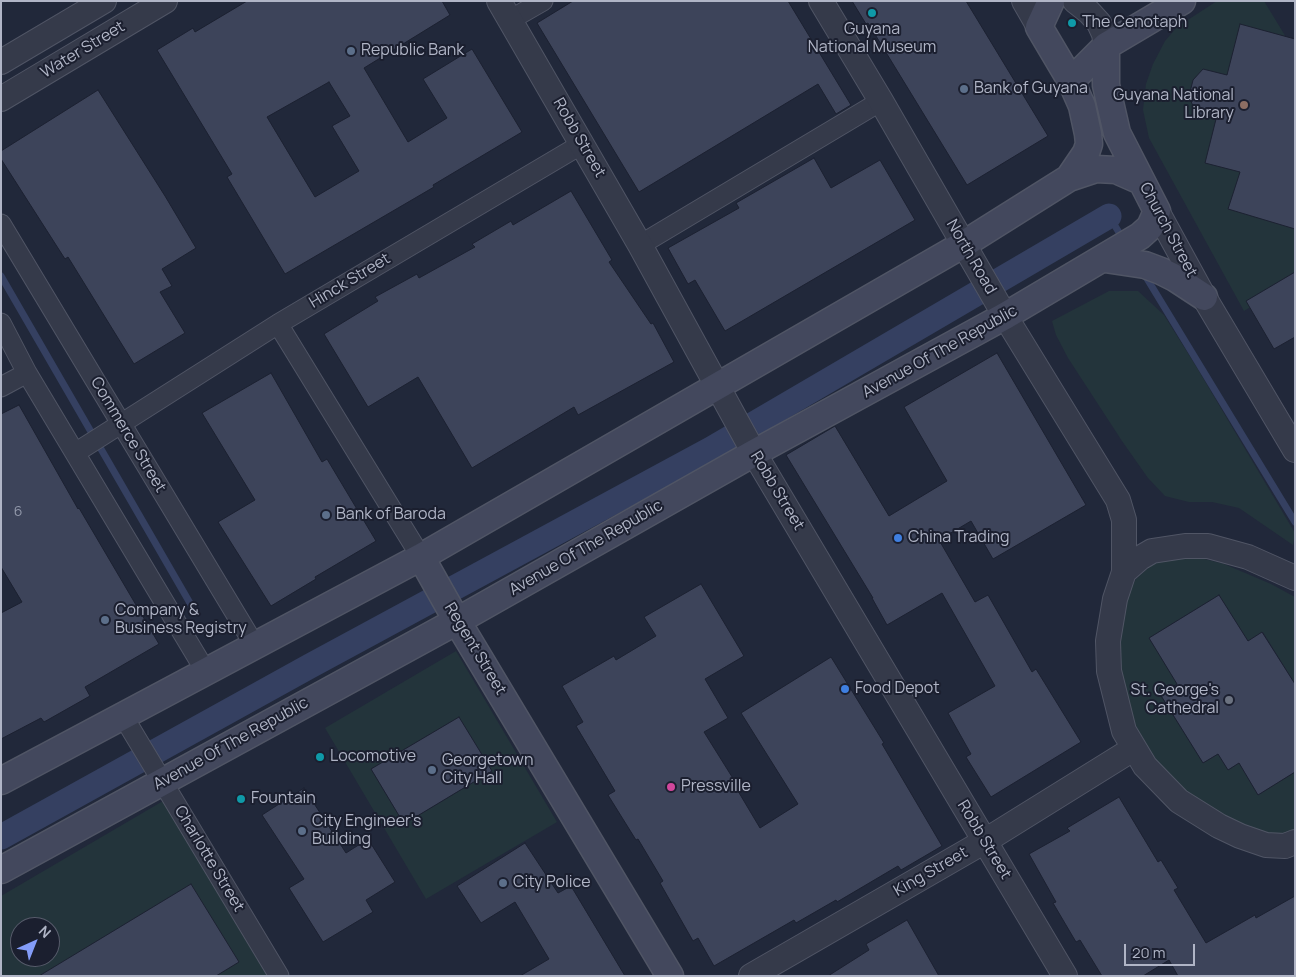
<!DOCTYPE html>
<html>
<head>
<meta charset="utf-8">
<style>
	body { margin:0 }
	#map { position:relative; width:1296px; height:977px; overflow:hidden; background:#21283a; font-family:Manrope,sans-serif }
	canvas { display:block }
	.frame { position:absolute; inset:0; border:2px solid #b0b5c6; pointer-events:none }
	.north { position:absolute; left:10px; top:917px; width:50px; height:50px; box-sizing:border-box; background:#1b1f2f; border:1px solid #575b6b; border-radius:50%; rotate:44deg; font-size:14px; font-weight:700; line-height:20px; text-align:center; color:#b0b5c6 }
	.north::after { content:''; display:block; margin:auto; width:18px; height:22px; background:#839cf8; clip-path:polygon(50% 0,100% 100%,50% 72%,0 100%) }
	.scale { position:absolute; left:1124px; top:944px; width:71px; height:22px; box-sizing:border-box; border:2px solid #b0b5c6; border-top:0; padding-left:6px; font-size:15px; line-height:18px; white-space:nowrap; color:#b0b5c6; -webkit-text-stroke:4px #1b1f2f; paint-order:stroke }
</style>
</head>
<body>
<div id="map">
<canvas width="1296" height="977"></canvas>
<div class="frame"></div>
<div class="north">N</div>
<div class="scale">20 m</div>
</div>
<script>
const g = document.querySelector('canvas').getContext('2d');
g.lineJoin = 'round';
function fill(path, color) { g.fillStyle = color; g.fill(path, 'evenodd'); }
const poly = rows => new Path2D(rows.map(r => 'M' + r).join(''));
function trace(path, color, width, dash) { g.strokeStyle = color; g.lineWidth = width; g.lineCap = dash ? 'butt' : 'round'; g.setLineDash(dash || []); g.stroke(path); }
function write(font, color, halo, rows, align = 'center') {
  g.font = font + ' Manrope,sans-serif'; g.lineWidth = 4; g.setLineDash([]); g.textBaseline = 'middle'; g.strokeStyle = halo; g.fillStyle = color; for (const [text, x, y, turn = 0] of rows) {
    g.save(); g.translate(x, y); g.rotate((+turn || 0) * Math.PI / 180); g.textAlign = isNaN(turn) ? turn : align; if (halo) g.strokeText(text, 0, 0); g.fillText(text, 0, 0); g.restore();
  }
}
const green = poly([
	[1217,1,1264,1,1295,52,1295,280,1244,311,1149,138,1143,110,1146,84,1153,64,1165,41,1177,27],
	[1109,291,1138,291,1164,315,1197,368,1295,533,1293,545,1239,508,1212,502,1189,502,1165,496,1148,478,1122,441,1068,358,1056,335,1052,321],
	[1193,556,1224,564,1271,584,1295,597,1295,684,1263,632,1248,641,1219,595,1149,638,1177,684,1160,695,1203,763,1218,754,1228,770,1239,763,1258,795,1295,772,1295,831,1275,835,1250,830,1196,802,1172,781,1148,751,1131,715,1121,678,1118,636,1122,605,1136,579,1155,562],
	[456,651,557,822,426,899,325,728],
	[459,717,492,771,404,824,371,769],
	[163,801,267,976,1,976,1,896],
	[20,927,50,927,50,957,20,957]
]);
const stream = poly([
	[1109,216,1123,239],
	[1143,272,1295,522],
	[1,276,194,610]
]);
const canal = poly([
	[1,837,310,666,711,449,1109,216]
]);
const building = poly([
	[247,1,442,1,450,15,364,68,408,142,447,118,423,79,472,49,522,132,433,185,434,187,285,274,227,177,232,174,157,50,193,28,195,32,247,1],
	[329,82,350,116,332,126,359,171,315,197,267,117,329,82],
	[573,1,788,1,851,105,836,114,818,84,639,192,537,23,573,1],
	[852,1,966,1,1048,136,967,185,868,23,866,24,852,1],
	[1240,24,1295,39,1295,229,1228,209,1240,172,1205,163,1216,119,1196,114,1189,96,1193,80,1203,69,1227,75,1240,24],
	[98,90,165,196,196,248,162,269,172,286,160,292,185,333,134,364,68,257,65,259,1,159,1,151,98,90],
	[814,158,831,188,880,160,915,220,725,331,695,280,688,284,668,248,739,208,736,203,814,158],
	[571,191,612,260,609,262,651,324,653,323,674,362,578,415,574,407,472,468,418,377,368,407,324,334,378,301,375,297,417,274,419,278,475,247,472,244,511,221,513,225,571,191],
	[1295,272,1295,337,1274,349,1246,301,1295,272],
	[997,353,1086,505,993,559,971,521,939,540,975,602,988,595,1032,672,1036,669,1081,742,991,797,966,757,971,754,948,713,995,686,942,593,887,625,872,598,873,598,786,455,835,426,889,516,947,481,904,407,997,353],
	[271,373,322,462,327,459,376,541,315,577,316,579,271,606,218,522,255,500,202,413,271,373],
	[19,405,78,509,79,508,159,644,85,687,90,696,44,722,41,718,1,739,1,613,22,602,1,567,1,414,19,405],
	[701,584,744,656,705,679,728,718,704,732,734,780,732,781,760,828,798,804,741,713,831,657,884,743,882,744,942,846,901,870,898,866,837,902,836,900,796,923,794,920,714,966,698,938,693,941,660,883,663,881,638,839,636,840,608,795,615,791,576,726,583,722,562,686,614,656,616,660,656,636,644,617,701,584],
	[1219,595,1248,641,1262,632,1295,684,1295,772,1258,795,1239,763,1228,770,1218,754,1203,763,1160,694,1177,684,1149,638,1219,595],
	[459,717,492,771,404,824,371,769,459,717],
	[304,788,346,853,368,839,395,882,366,900,373,912,323,942,289,888,304,879,262,815,304,788],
	[1119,797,1158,862,1161,860,1178,888,1174,890,1206,943,1255,915,1256,918,1295,896,1295,976,1178,976,1169,960,1143,976,1102,976,1080,940,1076,942,1053,903,1056,902,1029,854,1070,831,1067,828,1119,797],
	[525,843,558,893,571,886,625,976,520,976,549,959,515,902,481,923,457,886,525,843],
	[191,884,239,962,216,976,39,976,191,884],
	[907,920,939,976,828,976,869,950,866,944,907,920]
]);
const minor = poly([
	[510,20,543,1],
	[1,224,255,646],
	[640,245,881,101],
	[1,323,27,373,206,672],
	[278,324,421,557],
	[1,387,27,373],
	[75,453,278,324,582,144],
	[123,716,279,976]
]);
const tertiary = poly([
	[499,1,640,245,754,453,1065,976],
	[821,1,881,101,1005,316,1118,500,1124,520,1124,572],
	[1024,1,1039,27],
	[1075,1,1089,12,1099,23,1104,34,1106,46],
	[1,62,104,1],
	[1,99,165,1],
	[1157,211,1204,297,1295,450],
	[1295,578,1248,557,1208,546,1185,546,1152,551,1140,558,1124,572,1115,599,1108,641,1109,671,1124,731,1145,766,1179,801,1219,826,1240,836,1266,845,1285,846,1295,842],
	[751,976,985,841,1133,749]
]);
const secondary = poly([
	[1071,81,1106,46,1182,1],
	[1069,178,1096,169,1116,170,1141,181],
	[1105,259,1145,265,1161,271,1175,278,1204,297],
	[421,557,457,621,670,976],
	[1,781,421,557,964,244,1069,178,1086,153,1089,144,1088,134,1082,106,1071,81,1039,27,1051,1],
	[1,870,457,621,754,453,1005,316,1140,236,1150,227,1157,211,1117,133,1106,85,1106,46]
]);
const markers = [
	[872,13,5,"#0f9aa8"],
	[1072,23,5,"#0f9aa8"],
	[351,51,5,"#5c6f8a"],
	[964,89,5,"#5c6f8a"],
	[1244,105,5,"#8d6e63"],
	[326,515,5,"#5c6f8a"],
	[898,538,5,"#3f7fe0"],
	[105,620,5,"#5c6f8a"],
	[845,689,5,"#3f7fe0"],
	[1229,700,5,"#6b7280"],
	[320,757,5,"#0f9aa8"],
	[432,770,5,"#5c6f8a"],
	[671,787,5,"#d1479c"],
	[241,799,5,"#0f9aa8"],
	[302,831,5,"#5c6f8a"],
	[503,883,5,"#5c6f8a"]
];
const numberNames = [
	["6",18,512]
];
const poiNames = [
	["The Cenotaph",1082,23],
	["Guyana",872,30,"center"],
	["National Museum",872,48,"center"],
	["Republic Bank",361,51],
	["Bank of Guyana",974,89],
	["Guyana National",1234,96,"right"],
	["Library",1234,114,"right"],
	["Bank of Baroda",336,515],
	["China Trading",908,538],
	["Company &",115,611],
	["Business Registry",115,629],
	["Food Depot",855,689],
	["St. George's",1219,691,"right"],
	["Cathedral",1219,709,"right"],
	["Locomotive",330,757],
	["Georgetown",442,761],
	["City Hall",442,779],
	["Pressville",681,787],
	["Fountain",251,799],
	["City Engineer's",312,822],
	["Building",312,840],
	["City Police",513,883]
];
const streetNames = [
	["Water Street",83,50,-31],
	["Robb Street",579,138,60],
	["Church Street",1168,230,62],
	["North Road",971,257,60],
	["Hinck Street",350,281,-31],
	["Avenue Of The Republic",940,352,-29],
	["Commerce Street",128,435,59],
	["Robb Street",777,491,59],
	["Avenue Of The Republic",586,548,-30],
	["Regent Street",475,649,59],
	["Avenue Of The Republic",231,744,-29],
	["Robb Street",984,840,59],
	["Charlotte Street",209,859,59],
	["King Street",931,872,-30]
];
fill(green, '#23343b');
trace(stream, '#354061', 7);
trace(canal, '#354061', 25);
fill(building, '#3d445a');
trace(building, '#1c2131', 1);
trace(minor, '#505565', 21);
trace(tertiary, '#505565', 26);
trace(secondary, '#505565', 29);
trace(minor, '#353a4a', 19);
trace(tertiary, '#353a4a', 24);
trace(secondary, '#43485d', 26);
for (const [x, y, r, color] of markers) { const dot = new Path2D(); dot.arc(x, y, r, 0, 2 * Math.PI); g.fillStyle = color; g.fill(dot); trace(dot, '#1b1f2f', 2); }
write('14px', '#9399ab', null, numberNames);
write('16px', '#b0b5c6', '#1b1f2f', poiNames, 'left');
write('16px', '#b0b5c6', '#1b1f2f', streetNames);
</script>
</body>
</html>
